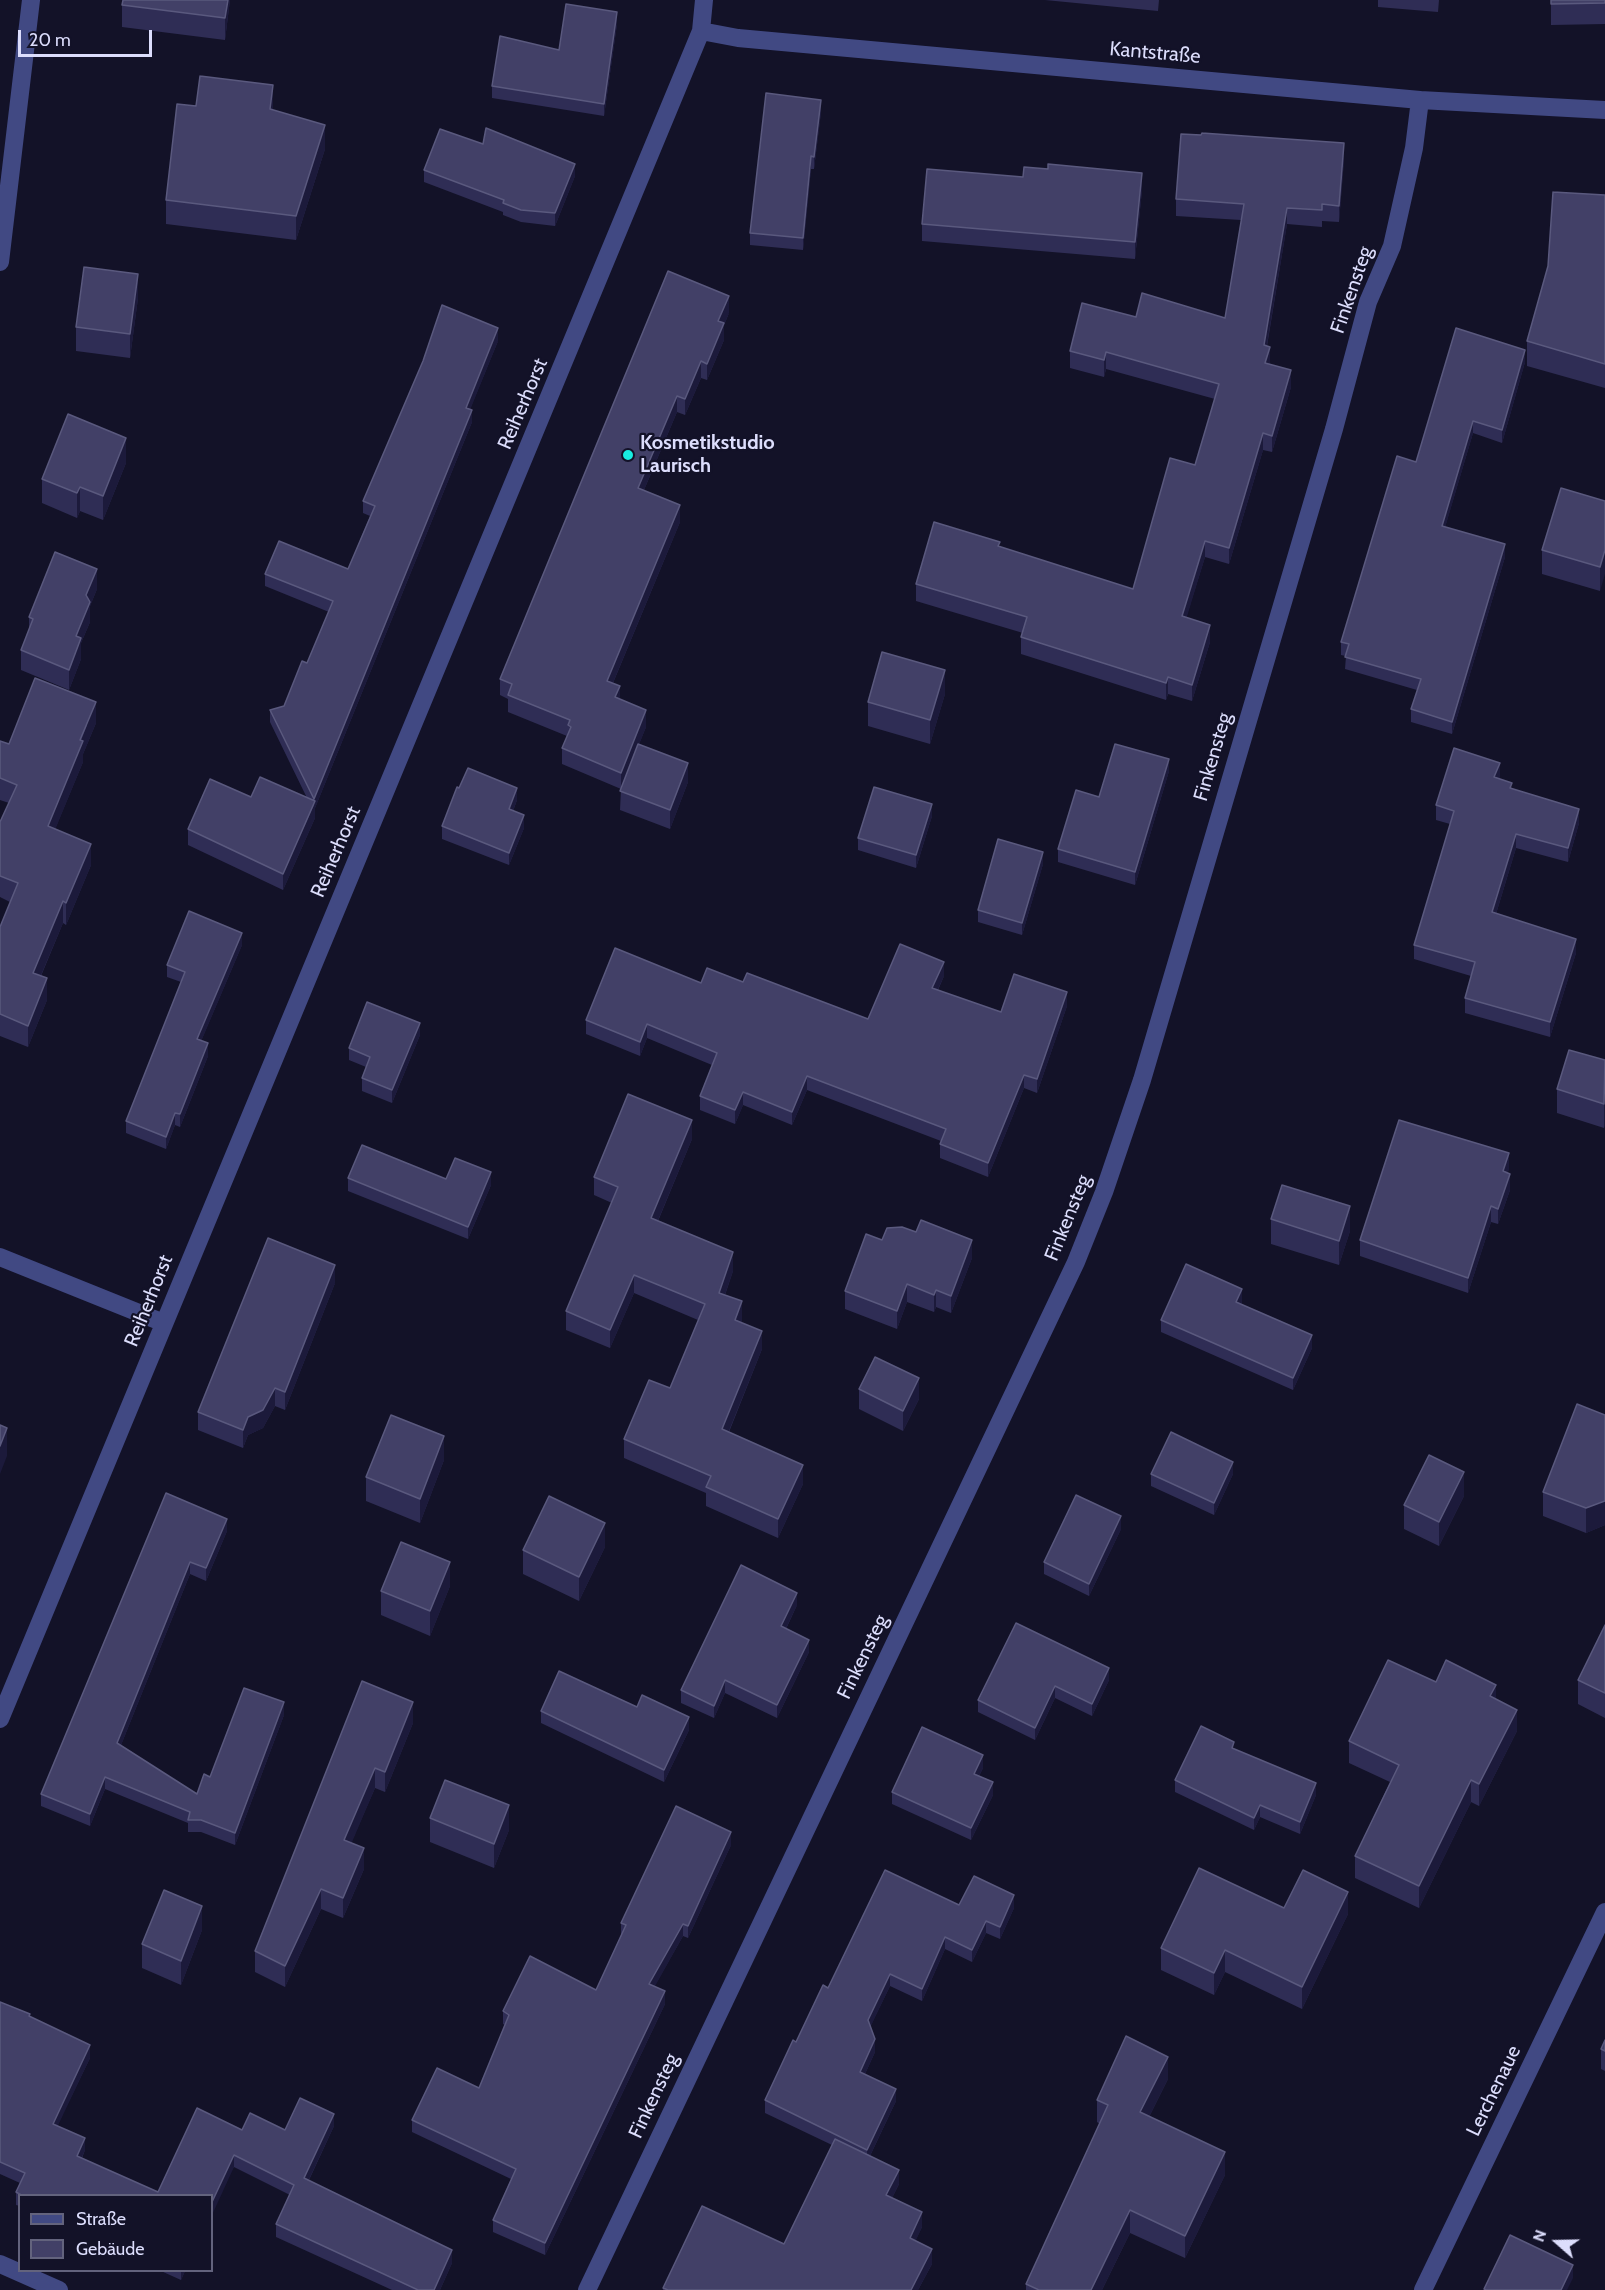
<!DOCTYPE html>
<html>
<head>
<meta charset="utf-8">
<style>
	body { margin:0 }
	#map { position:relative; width:1605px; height:2290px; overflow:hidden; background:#131228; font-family:Cabin,sans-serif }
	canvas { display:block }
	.legend { position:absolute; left:18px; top:2194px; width:195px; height:78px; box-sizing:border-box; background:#131228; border:2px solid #63637d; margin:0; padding:8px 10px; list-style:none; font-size:18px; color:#dcddfc }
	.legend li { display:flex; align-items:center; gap:12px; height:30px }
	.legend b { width:30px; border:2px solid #63637d }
	.north { position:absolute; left:1527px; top:2212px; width:60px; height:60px; -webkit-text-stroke:4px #131228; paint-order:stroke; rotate:290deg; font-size:16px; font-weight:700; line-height:24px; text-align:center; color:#dcddfc }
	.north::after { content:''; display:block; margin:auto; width:21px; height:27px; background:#dcddfc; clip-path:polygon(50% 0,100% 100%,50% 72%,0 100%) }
	.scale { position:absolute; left:18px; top:30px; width:134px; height:27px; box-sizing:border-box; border:3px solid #dcddfc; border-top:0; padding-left:8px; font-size:18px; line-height:21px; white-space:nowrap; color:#dcddfc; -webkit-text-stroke:4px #131228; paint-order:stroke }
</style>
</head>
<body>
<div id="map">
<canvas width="1605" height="2290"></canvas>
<ul class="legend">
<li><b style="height:8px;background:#414983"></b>Straße</li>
<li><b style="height:16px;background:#424067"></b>Gebäude</li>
</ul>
<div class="north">N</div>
<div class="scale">20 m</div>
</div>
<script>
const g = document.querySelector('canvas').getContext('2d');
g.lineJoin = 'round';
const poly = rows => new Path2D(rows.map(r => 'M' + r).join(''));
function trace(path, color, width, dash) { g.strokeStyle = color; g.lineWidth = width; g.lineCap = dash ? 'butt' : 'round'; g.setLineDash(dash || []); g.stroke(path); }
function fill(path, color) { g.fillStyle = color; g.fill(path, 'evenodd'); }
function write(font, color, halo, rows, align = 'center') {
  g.font = font + ' Cabin,sans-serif'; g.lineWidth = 4.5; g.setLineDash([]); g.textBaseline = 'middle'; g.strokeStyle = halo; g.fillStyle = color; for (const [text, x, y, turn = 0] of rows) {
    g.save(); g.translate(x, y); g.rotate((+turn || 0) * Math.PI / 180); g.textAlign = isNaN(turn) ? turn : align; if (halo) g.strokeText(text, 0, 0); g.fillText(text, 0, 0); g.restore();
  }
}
const minor = poly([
	[701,31,738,38,1420,100,1605,110],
	[0,262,31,0],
	[0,1257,164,1323],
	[0,1719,701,31,704,0],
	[0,2264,59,2290],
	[587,2290,1076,1262,1104,1192,1142,1080,1334,429,1368,302,1392,246,1414,148,1420,100],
	[1423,2290,1605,1912]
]);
const wall = poly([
	[230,0,225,40,122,27,122,5],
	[1045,0,1159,0,1158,11],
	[1378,0,1439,0,1438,12,1378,7],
	[1551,0,1605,0,1605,24,1551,25],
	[617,24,604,116,492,98,492,86,559,50],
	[196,106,273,110,325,149,296,240,166,224,166,200],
	[821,112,814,169,811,169,803,250,750,245,750,233],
	[483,144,575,176,555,226,521,222,503,215,503,212,424,182,424,170],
	[1344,160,1339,222,1322,221,1322,227,1287,224,1267,346,1270,364,1291,387,1272,452,1263,450,1229,564,1205,557,1186,618,1210,642,1192,701,1168,694,1166,700,1021,654,1021,637,1023,633,916,601,916,584,1000,547,1133,589,1195,465,1215,399,1106,369,1104,377,1070,368,1070,351,1136,317,1225,318,1241,220,1176,216,1176,199],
	[1048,169,1142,190,1135,259,922,241,922,224,1023,177],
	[1605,195,1605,388,1527,366,1527,341],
	[138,298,130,358,76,351,76,327],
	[729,313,724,325,724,340,707,380,701,378,685,415,677,412,644,490,680,522,613,683,620,699,646,727,639,744,688,782,670,829,620,810,621,789,562,764,562,748,567,736,508,712,508,699,500,695,500,679],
	[498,341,470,409,472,422,315,808,315,818,283,890,188,845,188,829,251,797,307,798,270,722,270,710,284,706,307,663,329,612,265,586,265,574,348,569,370,516,363,513,363,501],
	[1525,362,1502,443,1473,433,1445,527,1505,557,1452,734,1411,722,1411,709,1417,690,1345,669,1346,656,1341,655,1341,642,1416,462],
	[126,463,103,520,80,511,77,518,42,503,42,479],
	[1605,501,1600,591,1542,574,1542,550],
	[97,589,90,606,90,622,81,643,81,659,69,690,21,670,21,650,29,629,29,617],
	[945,694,930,744,868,726,868,702],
	[96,723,83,754,83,762,55,829,91,865,66,925,63,923,41,976,47,1000,28,1047,0,1036,0,927,10,902,0,897,0,822,9,803,0,800,0,741,9,744],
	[1169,771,1135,885,1058,862,1058,849,1099,797],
	[1499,778,1512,788,1579,823,1568,862,1516,848,1496,914,1576,953,1550,1037,1465,1013,1465,998,1471,976,1414,959,1414,945,1450,824,1436,820,1436,805,1500,778],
	[459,788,517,800,513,811,524,828,509,865,442,839,442,826],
	[932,816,916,868,858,850,858,838],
	[1043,864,1022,935,978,922,978,910],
	[242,945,201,1041,208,1056,180,1127,175,1125,166,1149,126,1133,126,1121,181,982,167,977,167,965],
	[944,976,938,990,1001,1012,1067,1006,1037,1093,1024,1088,988,1177,940,1158,940,1144,941,1141,807,1090,792,1125,743,1105,735,1124,700,1110,700,1096,712,1065,647,1038,640,1056,586,1034,586,1020,701,983,743,982,868,1019],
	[420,1035,392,1103,362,1091,362,1078,366,1067,349,1060,349,1048],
	[1605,1060,1604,1128,1557,1113,1557,1089],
	[692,1139,658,1221,733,1271,725,1295,742,1320,741,1322,762,1349,729,1432,803,1484,778,1538,706,1506,706,1493,624,1458,624,1439,670,1388,698,1320,634,1293,610,1348,566,1330,566,1311,612,1203,594,1195,594,1177],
	[1509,1169,1507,1173,1510,1190,1498,1224,1491,1222,1468,1293,1360,1256,1360,1240],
	[348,1178,446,1179,491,1185,468,1239,348,1191],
	[1271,1219,1350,1231,1339,1265,1271,1244],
	[882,1240,972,1258,951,1313,936,1307,934,1312,907,1302,897,1329,845,1309,845,1291],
	[335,1283,285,1410,275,1406,263,1428,248,1435,243,1448,198,1430,198,1412],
	[1242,1302,1241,1304,1312,1348,1293,1390,1161,1332,1161,1320],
	[859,1389,919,1399,903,1431,859,1409],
	[1605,1415,1605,1525,1586,1533,1543,1516,1543,1492],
	[444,1460,420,1523,366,1501,366,1477],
	[1151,1474,1233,1474,1214,1515,1151,1486],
	[166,1493,227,1531,206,1581,190,1574,121,1745,197,1794,210,1777,284,1715,235,1845,201,1832,188,1832,188,1823,105,1789,90,1826,41,1806,41,1794],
	[1464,1496,1439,1546,1404,1529,1404,1505],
	[1121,1529,1089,1596,1044,1574,1044,1562],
	[605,1547,579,1601,523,1574,523,1550],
	[450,1586,430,1636,381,1615,381,1591],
	[797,1605,786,1629,809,1652,777,1718,725,1693,714,1718,681,1703,681,1690],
	[1016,1623,1109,1680,1092,1716,1055,1698,1035,1740,978,1712,978,1700],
	[1605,1625,1605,1718,1578,1704,1578,1680],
	[362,1681,413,1723,385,1792,375,1788,351,1843,364,1869,343,1918,321,1909,285,1987,255,1972,255,1951],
	[1496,1699,1517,1731,1479,1806,1471,1802,1419,1908,1355,1878,1355,1856,1390,1782,1349,1763,1349,1741],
	[637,1707,689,1730,664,1782,541,1723,541,1711],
	[1234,1749,1316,1795,1300,1834,1260,1817,1254,1830,1175,1792,1175,1780],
	[983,1768,979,1776,993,1795,971,1840,892,1804,892,1792],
	[430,1818,509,1830,494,1868,430,1842],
	[731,1845,688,1938,683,1936,654,1987,665,2004,545,2255,493,2232,493,2220,511,2179,412,2132,412,2120,479,2088,505,2025,503,2024,503,2011,596,1990,621,1935,621,1923],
	[959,1905,1014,1908,1000,1939,986,1933,972,1962,945,1949,922,2001,890,1986,870,2027,875,2052,865,2074,896,2101,870,2156,899,2184,892,2198,922,2227,915,2241,932,2264,918,2290,663,2290,663,2288,784,2244,832,2145,765,2113,765,2100,796,2042,828,1988],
	[1284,1908,1348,1914,1302,2009,1225,1972,1214,1995,1161,1970,1161,1948],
	[202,1930,181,1985,142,1968,142,1944],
	[0,2002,30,2016,90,2058,57,2126,85,2150,82,2158,158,2192,242,2130,285,2130,334,2126,309,2180,452,2263,440,2290,392,2290,276,2237,276,2224,290,2195,234,2167,212,2196,20,2196,20,2206,16,2205,16,2192,20,2183,0,2174],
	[1605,2040,1605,2071,1601,2069,1601,2049],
	[1168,2079,1149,2117,1225,2175,1185,2258,1130,2233,1102,2290,1026,2290,1026,2284,1100,2124,1097,2122,1097,2100],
	[161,2271,185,2271,181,2280]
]);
const shadedWall = poly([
	[228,0,230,0,225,40,225,18],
	[617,12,617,24,604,116,604,104],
	[273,85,273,109,270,133,270,109],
	[821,100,821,112,814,169,814,157],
	[325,125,325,149,296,240,296,216],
	[1344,143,1344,160,1339,222,1339,206],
	[811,156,811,169,803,250,803,238],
	[575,164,575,176,555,226,555,213],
	[1142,173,1142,190,1135,259,1135,242],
	[1287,208,1287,224,1264,362,1264,345],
	[138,274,138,298,130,358,130,334],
	[729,296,729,313,724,325,724,340,707,380,707,364,718,321],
	[498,328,498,341,466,420,466,408],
	[1270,347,1270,364,1265,363],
	[1525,350,1525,362,1502,443,1502,430],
	[1106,352,1106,369,1104,377,1104,360],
	[701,361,701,378,685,415,685,399],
	[1291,370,1291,387,1272,452,1272,436],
	[677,396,677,412,638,504,638,488],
	[472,410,472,422,315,808,315,818,283,890,283,874,314,805,314,799],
	[1473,421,1473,433,1442,538,1442,526],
	[1263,433,1263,450,1229,564,1229,548],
	[126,438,126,463,103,520,103,496],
	[80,487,80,511,77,518,77,493],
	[680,505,680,522,607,697,607,681],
	[1205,541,1205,557,1182,633,1182,616],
	[1505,544,1505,557,1452,734,1452,722],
	[1605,550,1605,574,1600,591,1600,567],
	[97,569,97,589,90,606,90,622,81,643,81,659,69,690,69,670,76,636,86,595],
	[1210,625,1210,642,1192,701,1192,685],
	[945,670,945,694,930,744,930,720],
	[1168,677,1168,694,1166,700,1166,683],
	[620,686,620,703,615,697],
	[96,702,96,723,83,754,83,762,48,847,48,826],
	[646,710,646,727,621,790,621,773],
	[1169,759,1169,771,1135,885,1135,872],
	[688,763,688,782,670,829,670,810],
	[1500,763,1500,778,1494,792,1494,777],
	[517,788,517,800,509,821,509,809],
	[932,804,932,816,916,868,916,855],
	[1579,809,1579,823,1568,862,1568,848],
	[524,815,524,828,509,865,509,853],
	[1516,834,1516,848,1492,927,1492,912],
	[91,844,91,865,66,925,66,903],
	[1043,852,1043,864,1022,935,1022,923],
	[63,901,63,923,33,994,33,973],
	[242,933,242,945,197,1051,197,1039],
	[1576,939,1576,953,1550,1037,1550,1022],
	[944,962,944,976,932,1002,932,988],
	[47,978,47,1000,28,1047,28,1026],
	[1067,992,1067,1006,1037,1093,1037,1079],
	[420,1023,420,1035,392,1103,392,1090],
	[647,1024,647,1038,640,1056,640,1042],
	[208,1043,208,1056,180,1127,180,1114],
	[1024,1075,1024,1088,988,1177,988,1163],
	[807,1076,807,1090,792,1125,792,1112],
	[743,1092,743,1105,735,1124,735,1110],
	[1605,1102,1605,1126,1604,1128,1604,1104],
	[175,1113,175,1125,166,1149,166,1137],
	[692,1120,692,1139,651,1237,651,1218],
	[1509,1153,1509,1169,1503,1187,1503,1171],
	[491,1172,491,1185,468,1239,468,1227],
	[1510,1174,1510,1190,1498,1224,1498,1209],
	[1350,1206,1350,1231,1339,1265,1339,1241],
	[1491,1206,1491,1222,1468,1293,1468,1278],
	[972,1240,972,1258,951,1313,951,1296],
	[733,1252,733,1271,719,1312,719,1293],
	[335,1265,335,1283,285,1410,285,1392],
	[634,1275,634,1293,610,1348,610,1330],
	[907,1284,907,1302,897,1329,897,1311],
	[1242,1289,1242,1302,1236,1315,1236,1302],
	[936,1290,936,1307,934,1312,934,1295],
	[742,1301,742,1320,735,1339,735,1320],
	[762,1331,762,1349,722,1448,722,1429],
	[1312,1335,1312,1348,1293,1390,1293,1378],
	[919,1378,919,1399,903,1431,903,1411],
	[275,1388,275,1406,263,1428,248,1435,243,1448,243,1430,248,1417],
	[7,1428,7,1456,0,1474,0,1446],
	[444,1436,444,1460,420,1523,420,1499],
	[1233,1462,1233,1474,1214,1515,1214,1503],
	[803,1465,803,1484,778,1538,778,1519],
	[1464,1472,1464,1496,1439,1546,1439,1522],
	[1605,1501,1605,1525,1586,1533,1586,1508],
	[1121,1516,1121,1529,1089,1596,1089,1584],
	[227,1519,227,1531,206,1581,206,1568],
	[605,1523,605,1547,579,1601,579,1577],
	[190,1562,190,1574,117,1755,117,1743],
	[450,1562,450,1586,430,1636,430,1611],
	[797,1593,797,1605,781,1639,781,1626],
	[809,1640,809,1652,777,1718,777,1705],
	[1109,1668,1109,1680,1092,1716,1092,1704],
	[725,1680,725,1693,714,1718,714,1706],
	[1496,1685,1496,1707,1490,1696],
	[1055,1686,1055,1698,1035,1740,1035,1728],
	[284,1702,284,1715,235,1845,235,1833],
	[413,1702,413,1723,385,1792,385,1772],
	[1517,1710,1517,1731,1479,1806,1479,1784],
	[689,1717,689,1730,664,1782,664,1770],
	[983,1755,983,1768,974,1786,974,1774],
	[375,1768,375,1788,344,1861,344,1840],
	[105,1777,105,1789,90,1826,90,1814],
	[1471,1780,1471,1802,1419,1908,1419,1886],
	[993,1782,993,1795,971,1840,971,1828],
	[1316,1783,1316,1795,1300,1834,1300,1822],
	[509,1805,509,1830,494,1868,494,1844],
	[1260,1805,1260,1817,1254,1830,1254,1818],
	[731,1832,731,1845,688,1938,688,1926],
	[364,1848,364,1869,343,1918,343,1898],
	[321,1889,321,1909,285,1987,285,1966],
	[1348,1892,1348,1914,1302,2009,1302,1987],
	[1014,1895,1014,1908,1000,1939,1000,1927],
	[202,1906,202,1930,181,1985,181,1961],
	[986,1921,986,1933,972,1962,972,1950],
	[683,1924,683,1936,649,1997,649,1984],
	[945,1937,945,1949,922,2001,922,1989],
	[1225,1950,1225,1972,1214,1995,1214,1973],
	[890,1974,890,1986,868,2032,868,2020],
	[665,1991,665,2004,545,2255,545,2243],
	[875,2039,875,2052,860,2085,860,2072],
	[90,2045,90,2058,53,2136,53,2124],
	[1168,2057,1168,2079,1140,2135,1140,2112],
	[896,2089,896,2101,867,2162,867,2150],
	[334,2114,334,2126,304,2190,304,2178],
	[85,2138,85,2150,77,2168,77,2156],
	[1225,2152,1225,2175,1185,2258,1185,2236],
	[234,2155,234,2167,212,2215,212,2202],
	[899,2170,899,2184,886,2210,886,2195],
	[1130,2210,1130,2233,1102,2290,1091,2290],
	[922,2212,922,2227,910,2253,910,2238],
	[932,2249,932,2264,918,2290,911,2290],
	[452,2250,452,2263,440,2290,434,2290],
	[1573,2265,1573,2278,1567,2290,1561,2290],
	[181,2271,185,2271,181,2280]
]);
const building = poly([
	[123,0,228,0,225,18,122,5,123,0],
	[1551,0,1605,0,1605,3,1551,4,1551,0],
	[566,4,617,12,604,104,492,86,500,36,559,50,566,4],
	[200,76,273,85,270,109,325,125,296,216,166,200,177,104,196,106,200,76],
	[766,93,821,100,814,157,811,156,803,238,750,233,766,93],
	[486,128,575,164,555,213,521,210,503,203,504,200,424,170,440,129,483,144,486,128],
	[1202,133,1344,143,1339,206,1322,204,1322,210,1287,208,1264,345,1270,347,1265,363,1291,370,1272,436,1263,433,1229,548,1205,541,1182,616,1210,625,1192,685,1168,677,1166,683,1021,637,1027,617,916,584,934,522,1000,542,998,546,1133,589,1170,458,1195,465,1219,384,1106,352,1104,360,1070,351,1082,303,1136,317,1142,293,1225,318,1244,204,1176,199,1181,134,1201,135,1202,133],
	[1048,164,1142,173,1135,242,922,224,927,169,1023,177,1024,167,1048,169,1048,164],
	[1553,192,1605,195,1605,364,1527,341,1548,266,1553,192],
	[84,267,138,274,130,334,76,327,84,267],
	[668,271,729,296,718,321,724,323,707,364,701,361,685,399,677,396,638,488,680,505,607,681,620,686,615,697,646,710,621,773,562,748,571,727,568,725,570,720,508,695,512,684,500,679,668,271],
	[442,305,498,328,466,408,472,410,314,799,270,710,284,706,302,661,307,663,333,601,265,574,279,541,348,569,375,506,363,501,423,361,442,305],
	[1456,328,1525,350,1502,430,1473,421,1442,526,1505,544,1452,722,1411,709,1421,679,1345,657,1349,644,1341,642,1397,456,1416,462,1456,328],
	[68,414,126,438,103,496,80,487,77,493,42,479,68,414],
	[1561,488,1605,501,1605,550,1600,567,1542,550,1561,488],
	[55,552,97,569,86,595,90,602,76,636,81,638,69,670,21,650,33,619,29,617,55,552],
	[882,652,945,670,930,720,868,702,882,652],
	[35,678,96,702,80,740,83,741,48,826,91,844,66,903,63,901,33,973,47,978,28,1026,0,1014,0,927,18,883,0,876,0,822,17,785,0,778,0,741,9,744,35,678],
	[638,744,688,763,670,810,620,791,638,744],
	[1115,744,1169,759,1135,872,1058,849,1076,790,1099,797,1115,744],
	[1454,748,1500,763,1494,777,1512,783,1510,788,1579,809,1568,848,1516,834,1492,912,1576,939,1550,1022,1465,998,1475,962,1414,945,1454,811,1436,805,1454,748],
	[468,768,517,788,509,809,524,815,509,853,442,826,457,787,459,788,468,768],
	[260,777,315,801,283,874,188,829,210,779,251,797,260,777],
	[874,787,932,804,916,855,858,838,874,787],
	[998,839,1043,852,1022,923,978,910,998,839],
	[189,911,242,933,197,1039,208,1043,180,1114,175,1113,166,1137,126,1121,185,972,167,965,189,911],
	[900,944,944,962,932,988,1001,1012,1014,974,1067,992,1037,1079,1024,1075,988,1163,940,1144,946,1129,807,1076,792,1112,743,1092,735,1110,700,1096,717,1053,647,1024,640,1042,586,1020,615,948,701,983,707,968,743,982,747,973,868,1019,900,944],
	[367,1002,420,1023,392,1090,362,1078,370,1057,349,1048,367,1002],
	[1569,1050,1605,1060,1604,1104,1557,1089,1569,1050],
	[628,1094,692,1120,651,1218,733,1252,719,1293,742,1301,735,1320,762,1331,722,1429,803,1465,778,1519,706,1487,711,1476,624,1439,649,1380,670,1388,705,1304,634,1275,610,1330,566,1311,618,1187,594,1177,628,1094],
	[1399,1120,1509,1153,1503,1171,1510,1174,1498,1209,1491,1206,1468,1278,1360,1240,1399,1120],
	[362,1145,446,1179,455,1158,491,1172,468,1227,348,1178,362,1145],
	[1282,1185,1350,1206,1339,1241,1271,1219,1282,1185],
	[921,1220,972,1240,951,1296,936,1290,934,1295,907,1284,897,1311,845,1291,866,1234,882,1240,887,1228,902,1227,916,1232,921,1220],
	[268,1238,335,1265,285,1392,275,1388,263,1410,248,1417,243,1430,198,1412,268,1238],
	[1186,1264,1242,1289,1236,1302,1312,1335,1293,1378,1161,1320,1186,1264],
	[875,1357,919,1378,903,1411,859,1389,875,1357],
	[1577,1404,1605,1415,1605,1501,1586,1508,1543,1492,1577,1404],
	[391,1415,444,1436,420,1499,366,1477,391,1415],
	[0,1425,7,1428,0,1446,0,1425],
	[1171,1432,1233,1462,1214,1503,1151,1474,1171,1432],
	[1429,1455,1464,1472,1439,1522,1404,1505,1429,1455],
	[166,1493,227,1519,206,1568,190,1562,117,1743,197,1794,204,1774,210,1777,244,1688,284,1702,235,1833,201,1820,188,1820,190,1812,105,1777,90,1814,41,1794,166,1493],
	[1076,1495,1121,1516,1089,1584,1044,1562,1076,1495],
	[549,1496,605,1523,579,1577,523,1550,549,1496],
	[401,1542,450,1562,430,1611,381,1591,401,1542],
	[741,1565,797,1593,781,1626,809,1640,777,1705,725,1680,714,1706,681,1690,741,1565],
	[1016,1623,1109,1668,1092,1704,1055,1686,1035,1728,978,1700,1016,1623],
	[1605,1625,1605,1693,1578,1680,1605,1625],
	[1388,1660,1436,1682,1446,1660,1496,1685,1490,1696,1517,1710,1479,1784,1471,1780,1419,1886,1355,1856,1399,1765,1349,1741,1388,1660],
	[559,1671,637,1707,642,1695,689,1717,664,1770,541,1711,559,1671],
	[362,1681,413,1702,385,1772,375,1768,344,1840,364,1848,343,1898,321,1889,285,1966,255,1951,362,1681],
	[1201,1726,1234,1742,1232,1748,1316,1783,1300,1822,1260,1805,1254,1818,1175,1780,1201,1726],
	[922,1727,983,1755,974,1774,993,1782,971,1828,892,1792,922,1727],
	[445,1780,509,1805,494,1844,430,1818,445,1780],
	[676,1806,731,1832,688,1926,683,1924,649,1984,665,1991,545,2243,493,2220,516,2169,412,2120,437,2068,479,2088,509,2015,503,2011,530,1956,596,1990,626,1925,621,1923,676,1806],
	[1199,1868,1284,1908,1303,1870,1348,1892,1302,1987,1225,1950,1214,1973,1161,1948,1199,1868],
	[885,1870,959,1905,974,1876,1014,1895,1000,1927,986,1921,972,1950,945,1937,922,1989,890,1974,868,2020,875,2039,860,2072,896,2089,867,2150,765,2100,793,2040,796,2042,823,1985,828,1988,885,1870],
	[164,1890,202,1906,181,1961,142,1944,164,1890],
	[0,2002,30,2014,29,2016,90,2045,53,2124,85,2138,77,2156,158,2192,197,2108,242,2130,250,2113,285,2130,300,2098,334,2114,304,2178,452,2250,434,2290,418,2290,276,2224,294,2185,234,2155,212,2202,212,2196,23,2196,16,2192,25,2173,0,2162,0,2002],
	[1126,2036,1168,2057,1140,2112,1225,2152,1185,2236,1130,2210,1091,2290,1039,2290,1026,2284,1108,2105,1097,2100,1126,2036],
	[1605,2040,1605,2051,1601,2049,1605,2040],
	[835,2139,899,2170,886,2195,922,2212,910,2238,932,2249,911,2290,668,2290,663,2288,702,2206,784,2244,835,2139],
	[1510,2235,1573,2265,1561,2290,1486,2290,1484,2289,1510,2235]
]);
const markers = [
	[628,455,6,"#18ede2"]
];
const streetNames = [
	["Kantstraße",1155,53,5],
	["Finkensteg",1352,290,-71],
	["Reiherhorst",523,404,-67],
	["Finkensteg",1213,757,-74],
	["Reiherhorst",336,852,-67],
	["Finkensteg",1068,1218,-68],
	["Reiherhorst",149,1301,-68],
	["Finkensteg",863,1657,-64],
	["Lerchenaue",1494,2091,-64],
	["Finkensteg",654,2096,-65]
];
const poiNames = [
	["Kosmetikstudio",640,443],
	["Laurisch",640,466]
];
trace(minor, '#414983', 18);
fill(wall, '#2f2d55');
fill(shadedWall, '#1c1a3b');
fill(building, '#424067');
trace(building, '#5a597e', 1.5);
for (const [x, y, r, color] of markers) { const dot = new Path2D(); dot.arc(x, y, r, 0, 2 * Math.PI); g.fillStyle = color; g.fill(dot); trace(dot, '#131228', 2); }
write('20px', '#dcddfc', '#131228', streetNames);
write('bold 20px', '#dcddfc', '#131228', poiNames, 'left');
</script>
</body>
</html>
